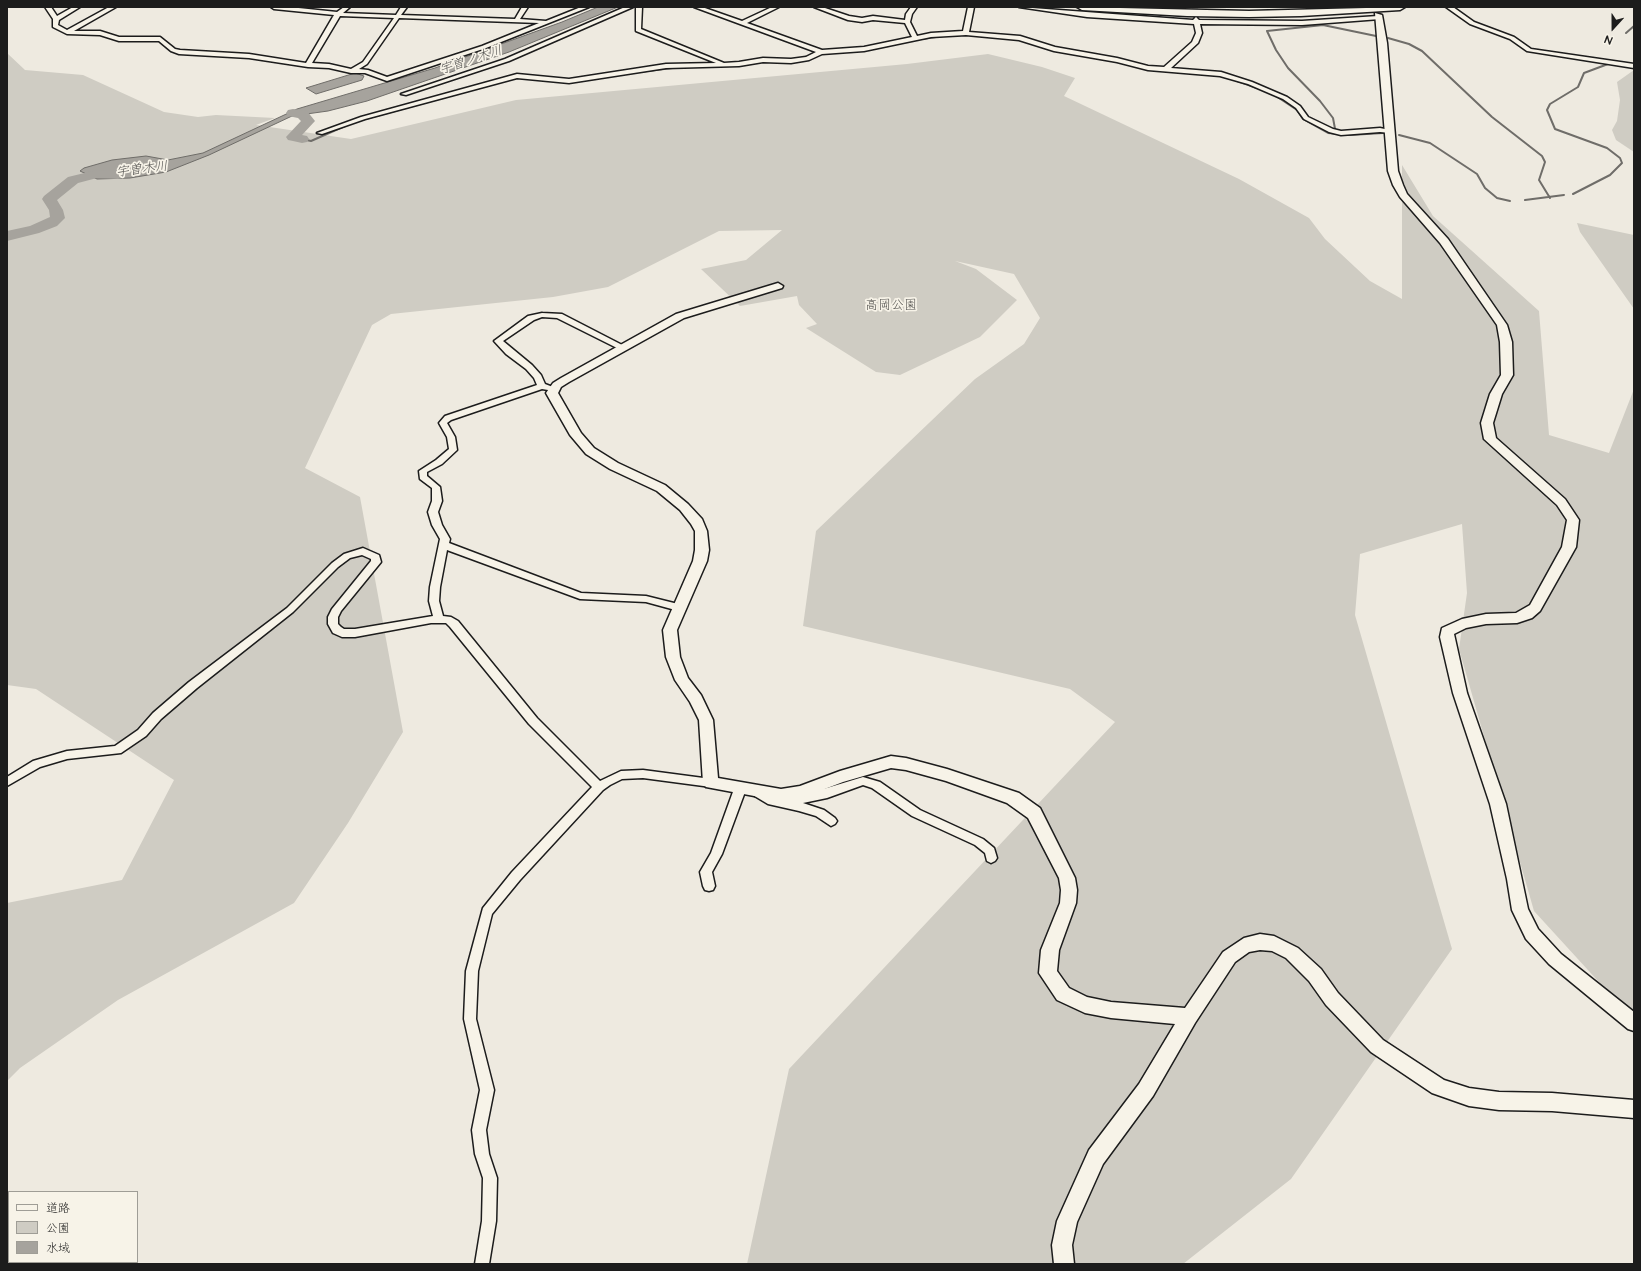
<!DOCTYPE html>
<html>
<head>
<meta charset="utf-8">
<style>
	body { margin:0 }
	#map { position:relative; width:1641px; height:1271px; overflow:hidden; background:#eeeae0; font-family:"Architects Daughter","Klee One",sans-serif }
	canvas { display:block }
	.frame { position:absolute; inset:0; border:8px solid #1c1c1c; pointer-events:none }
	.legend { position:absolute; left:8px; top:1191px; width:130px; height:72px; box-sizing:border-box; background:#f7f3e8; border:1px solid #9f9d96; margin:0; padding:5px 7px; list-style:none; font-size:12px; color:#1c1c1c }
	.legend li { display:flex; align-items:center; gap:8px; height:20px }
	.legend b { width:20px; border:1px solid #9f9d96 }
	.north { position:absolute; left:1593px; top:8px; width:40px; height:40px; -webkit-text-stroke:3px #f7f3e8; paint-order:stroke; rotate:201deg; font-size:11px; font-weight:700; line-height:16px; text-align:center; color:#1c1c1c }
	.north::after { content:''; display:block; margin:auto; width:14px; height:18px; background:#1c1c1c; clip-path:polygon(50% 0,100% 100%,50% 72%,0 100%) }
</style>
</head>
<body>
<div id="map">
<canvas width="1641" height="1271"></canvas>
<div class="frame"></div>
<ul class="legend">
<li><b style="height:5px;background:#f7f3e8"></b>道路</li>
<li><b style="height:11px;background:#cfccc3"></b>公園</li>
<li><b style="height:11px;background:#a6a39d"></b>水域</li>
</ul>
<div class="north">N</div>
</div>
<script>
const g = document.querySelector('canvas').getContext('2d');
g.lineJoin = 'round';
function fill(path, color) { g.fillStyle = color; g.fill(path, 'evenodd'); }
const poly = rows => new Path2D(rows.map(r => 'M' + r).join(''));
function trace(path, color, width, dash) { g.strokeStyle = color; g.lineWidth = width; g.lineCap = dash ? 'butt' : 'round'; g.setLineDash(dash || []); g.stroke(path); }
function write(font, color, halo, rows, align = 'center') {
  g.font = font + ' "Architects Daughter","Klee One",sans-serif'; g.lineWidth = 3.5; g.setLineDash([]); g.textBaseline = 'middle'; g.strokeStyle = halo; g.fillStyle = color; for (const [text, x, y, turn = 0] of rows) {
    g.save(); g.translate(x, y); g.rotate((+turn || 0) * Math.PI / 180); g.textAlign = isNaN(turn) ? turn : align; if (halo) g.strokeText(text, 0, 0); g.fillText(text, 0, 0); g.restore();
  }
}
const green = poly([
	[7,53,25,70,83,75,164,112,198,117,216,115,275,118,256,125,351,139,516,100,907,64,988,54,1042,67,1075,78,1064,96,1239,179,1309,218,1325,239,1370,281,1402,299,1402,165,1433,216,1539,311,1549,435,1609,453,1634,389,1634,1031,1619,1004,1534,911,1459,649,1467,593,1462,524,1360,554,1355,615,1452,949,1291,1179,1183,1264,747,1264,789,1069,1115,722,1070,689,803,626,816,531,975,379,1024,344,1040,318,1014,274,955,261,976,269,1017,300,980,337,900,375,876,372,806,328,817,324,799,305,797,296,740,306,701,269,746,260,782,230,719,231,608,287,553,297,391,314,372,325,305,468,360,497,403,732,348,823,294,903,118,1000,20,1068,7,1081,7,903,122,880,174,780,36,689,7,685],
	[1634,70,1634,152,1616,140,1612,130,1617,121,1620,100,1617,82],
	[1577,223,1634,235,1634,309,1580,232]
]);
const water = poly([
	[598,7,618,7,509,52,367,101,328,111,292,116,209,155,166,172,130,178,97,179,80,171,84,168,112,160,146,156,168,160,203,153,297,109,435,68,562,22,598,7],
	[355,73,364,76,362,80,316,94,306,88,355,73]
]);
const stream = poly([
	[1626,33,1634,26],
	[1388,38,1409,44,1422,51,1492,117,1542,156,1545,162,1539,180,1550,198],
	[922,39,943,36],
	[1164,71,1177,72],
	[639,72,681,67],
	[1237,81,1257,88],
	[1276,96,1297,110,1303,119,1328,133,1350,135,1383,133],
	[358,121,468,91],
	[1336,134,1333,118,1320,101,1288,68,1276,50,1267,31,1323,25,1376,36],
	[1399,135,1430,143,1477,174,1485,188,1497,198,1510,201],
	[302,139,311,141,345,126],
	[1573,194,1610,175,1622,163,1620,158,1607,148,1555,129,1547,110,1550,104,1578,87,1584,73,1608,64],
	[1525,200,1564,195]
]);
const river = poly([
	[293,109,307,111,315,121,302,135,307,136,309,139,307,142,302,143,293,141,288,140,286,137,301,121,298,118,288,116,286,113,288,110,293,109],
	[97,170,118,171,123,172,125,175,123,178,118,179,97,178,78,183,57,200,63,210,65,218,57,226,39,233,7,241,7,231,30,226,50,217,49,210,42,199,44,196,68,177,97,170]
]);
const streetTunnel = poly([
	[1195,7,1196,19]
]);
const secondaryTunnel = poly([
	[1376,7,1378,15]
]);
const street = poly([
	[45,7,51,7,57,16,73,7,80,7,59,20,58,25,67,30,109,7,116,7,74,31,100,31,119,37,160,37,175,49,180,50,249,54,306,63,334,15,274,9,271,7,289,7,337,12,344,7,350,7,343,13,396,15,401,7,407,7,401,15,515,19,522,7,528,7,520,19,546,21,581,7,589,7,486,48,387,81,365,73,351,73,329,68,308,67,249,58,179,54,171,51,159,41,119,41,100,35,67,34,53,27,53,19,45,7],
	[340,16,394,18,363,62,351,69,329,64,312,63,340,16],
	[399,18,539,23,482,46,387,77,368,70,359,69,367,64,399,18],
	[625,7,633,7,509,61,406,95,401,94,505,59,625,7],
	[636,7,642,7,641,29,724,63,739,62,763,58,791,59,806,57,816,52,694,7,702,7,742,21,772,7,779,7,747,23,822,50,864,47,912,37,905,23,873,20,862,22,848,20,814,7,822,7,849,16,862,18,873,16,905,20,906,14,911,7,917,7,912,14,910,22,917,36,931,33,963,31,968,7,974,7,969,32,1020,36,1055,47,1117,58,1148,66,1164,67,1192,42,1196,33,1194,24,1087,17,1019,7,1193,20,1196,17,1199,20,1302,21,1378,16,1381,18,1380,19,1302,25,1200,24,1202,33,1198,43,1171,68,1221,72,1252,82,1287,97,1300,106,1308,117,1333,129,1341,131,1380,128,1394,131,1391,133,1380,132,1341,135,1329,132,1304,119,1296,108,1283,99,1248,84,1220,76,1148,70,1117,62,1054,51,1019,40,966,35,931,37,864,51,822,54,809,60,791,63,763,62,739,66,666,68,569,83,517,78,365,119,322,134,317,133,361,117,517,74,569,79,666,64,716,63,636,31,636,7],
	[1446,7,1453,7,1474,22,1514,37,1531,49,1634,64,1634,68,1527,51,1510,39,1470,24,1446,7],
	[542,313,562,314,626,347,625,349,619,349,557,318,542,317,534,320,503,341,532,365,541,375,545,384,558,389,554,391,542,389,451,420,447,423,455,437,457,450,442,464,427,472,427,476,440,487,442,501,438,512,442,525,450,539,449,543,581,593,646,596,682,605,684,607,679,611,646,602,580,599,447,550,440,587,439,601,443,616,451,617,458,621,537,718,600,781,621,771,643,770,711,779,715,780,717,783,715,786,711,787,643,778,622,779,610,785,603,790,520,880,492,914,478,971,476,1019,494,1090,486,1130,489,1154,497,1178,496,1221,489,1264,475,1264,482,1221,483,1178,475,1154,472,1130,480,1090,464,1019,466,971,483,908,512,872,592,787,529,724,450,627,446,623,431,623,355,637,342,637,333,633,328,624,328,617,332,609,371,561,371,559,362,555,350,558,338,567,293,612,197,688,161,719,146,736,121,753,67,759,40,767,7,786,7,777,33,761,67,751,115,746,138,730,153,713,189,682,287,608,332,563,344,554,363,548,379,555,381,562,341,611,338,617,338,624,341,627,344,629,355,629,433,616,429,601,430,587,440,539,432,525,428,512,432,501,432,488,420,479,419,471,436,460,449,449,447,437,439,423,445,416,537,385,534,378,526,369,506,354,494,341,528,316,542,313],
	[863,777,880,782,920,810,983,839,994,848,997,858,995,861,991,863,987,861,985,853,975,845,912,816,872,788,863,785,827,798,803,803,824,810,835,818,837,821,835,824,831,826,816,816,799,811,768,804,753,795,751,792,753,789,757,787,779,798,777,795,779,792,783,790,794,795,827,788,863,777],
	[740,784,744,786,746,789,722,854,712,872,715,886,713,890,709,891,705,890,703,886,700,872,711,853,734,789,736,786,740,784]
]);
const secondary = poly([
	[1375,13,1382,15,1387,43,1398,171,1403,185,1407,194,1448,239,1507,325,1512,342,1513,375,1502,394,1493,423,1496,438,1565,499,1579,520,1576,547,1540,611,1532,618,1517,623,1486,624,1466,628,1454,634,1467,693,1506,804,1528,909,1538,929,1561,954,1634,1012,1634,1031,1628,1029,1549,964,1526,939,1512,910,1507,879,1490,804,1453,693,1440,637,1442,628,1462,619,1486,614,1516,613,1530,605,1562,547,1567,520,1557,505,1484,439,1481,423,1490,394,1501,375,1500,342,1497,325,1440,243,1400,197,1393,185,1388,171,1375,13],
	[778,283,783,286,782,288,684,318,569,382,561,387,558,393,581,433,594,448,618,463,665,485,688,504,702,519,707,531,709,550,707,561,677,630,680,657,688,678,701,695,713,720,718,778,781,789,800,786,840,771,891,756,906,758,947,769,1019,793,1040,808,1075,878,1077,890,1076,903,1059,950,1057,971,1069,988,1087,997,1111,1002,1185,1008,1223,952,1244,938,1260,934,1274,936,1298,948,1321,969,1338,993,1383,1040,1444,1080,1469,1088,1499,1092,1552,1093,1634,1100,1634,1118,1552,1111,1499,1110,1469,1106,1432,1093,1371,1052,1326,1005,1309,981,1286,958,1272,951,1260,950,1249,952,1235,962,1195,1023,1153,1096,1103,1164,1077,1222,1072,1245,1074,1264,1054,1264,1052,1245,1057,1221,1089,1150,1139,1084,1175,1024,1111,1018,1085,1013,1057,1000,1039,973,1041,950,1060,903,1061,890,1059,878,1028,818,1007,803,946,781,906,770,891,768,843,782,801,798,781,801,706,787,703,783,699,720,690,702,675,680,666,657,663,630,693,561,695,550,695,531,691,524,680,510,657,491,610,469,586,454,570,435,546,393,553,383,561,378,676,314,778,283]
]);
const highway = poly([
	[1077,7,1249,11,1405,7,1400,10,1301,16,1249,17,1187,16,1082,10,1077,7]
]);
const farWaternames = [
	["宇曽ノ木川",471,61,-18],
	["宇曽木川",142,170,-7]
];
const farParknames = [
	["高岡公園",891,306]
];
fill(green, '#cfccc3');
fill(water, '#a6a39d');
trace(water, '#6f6d69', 1);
trace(stream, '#6f6d69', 2);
fill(river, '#a6a39d');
trace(streetTunnel, '#c4c1b9', 6, [6, 3]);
trace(secondaryTunnel, '#c4c1b9', 8, [8, 4.5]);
trace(street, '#1c1c1c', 3);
trace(secondary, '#1c1c1c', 3);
trace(highway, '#1c1c1c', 3);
fill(street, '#f7f3e8');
fill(secondary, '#f7f3e8');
fill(highway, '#f7f3e8');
write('italic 13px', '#535250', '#f7f3e8', farWaternames);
write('13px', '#52514e', '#f7f3e8', farParknames);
</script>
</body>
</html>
